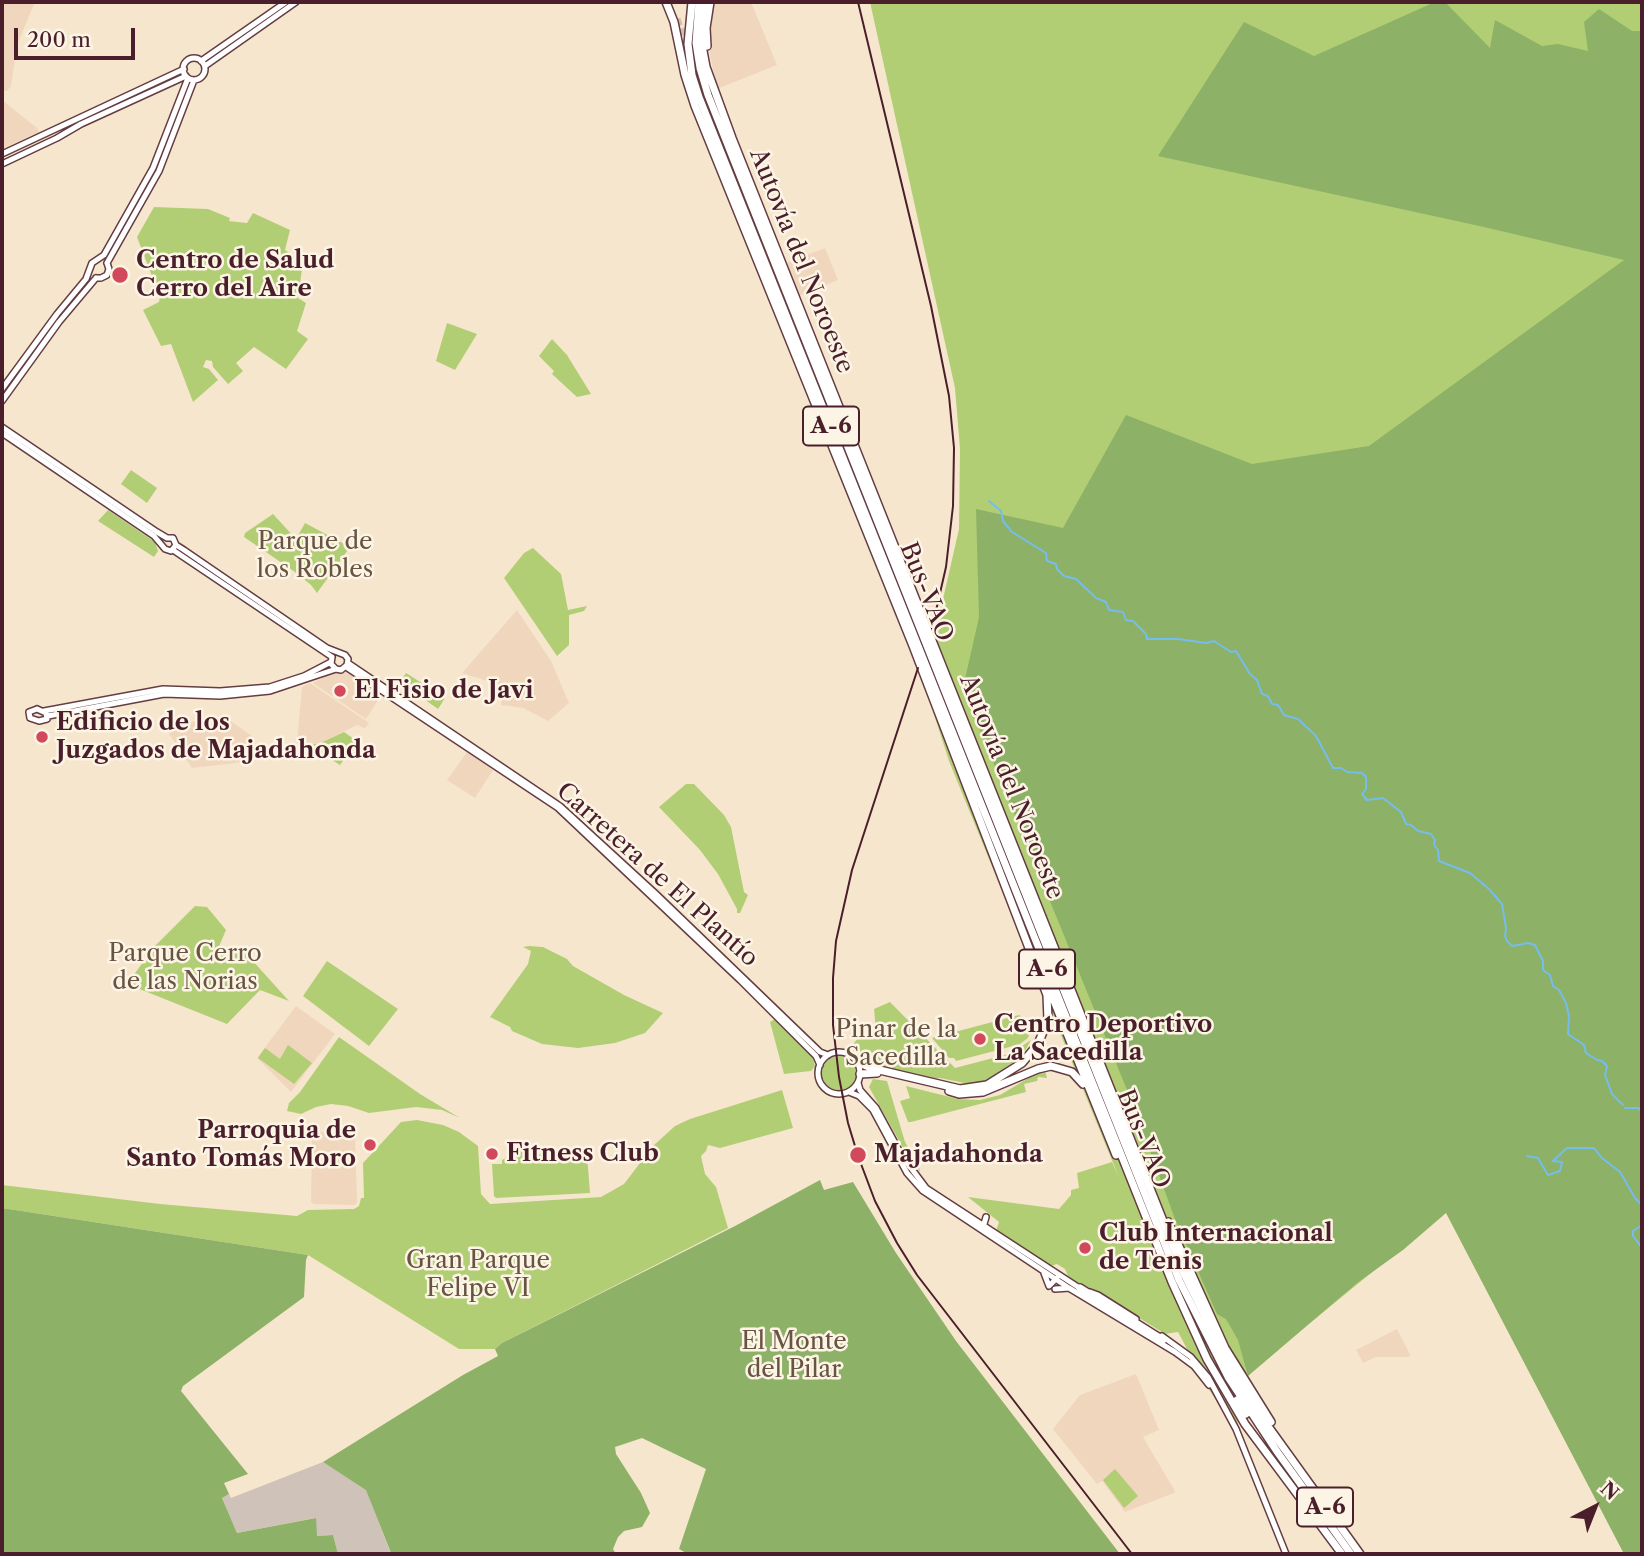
<!DOCTYPE html>
<html>
<head>
<meta charset="utf-8">
<style>
	body { margin:0 }
	#map { position:relative; width:1644px; height:1556px; overflow:hidden; background:#f7e6ce; font-family:"Libre Caslon Text",serif }
	canvas { display:block }
	.frame { position:absolute; inset:0; border:4px solid #4a1f2b; pointer-events:none }
	.north { position:absolute; left:1560px; top:1472px; width:70px; height:70px; -webkit-text-stroke:5px #fcf5e5; paint-order:stroke; rotate:42deg; font-size:19px; font-weight:700; line-height:28px; text-align:center; color:#4a1f2b }
	.north::after { content:''; display:block; margin:auto; width:24px; height:32px; background:#4a1f2b; clip-path:polygon(50% 0,100% 100%,50% 72%,0 100%) }
	.scale { position:absolute; left:14px; top:28px; width:121px; height:32px; box-sizing:border-box; border:4px solid #4a1f2b; border-top:0; padding-left:9px; font-size:21px; line-height:24px; white-space:nowrap; color:#4a1f2b; -webkit-text-stroke:5px #fcf5e5; paint-order:stroke }
</style>
</head>
<body>
<div id="map">
<canvas width="1644" height="1556"></canvas>
<div class="frame"></div>
<div class="north">N</div>
<div class="scale">200 m</div>
</div>
<script>
const g = document.querySelector('canvas').getContext('2d');
g.lineJoin = 'round';
function fill(path, color) { g.fillStyle = color; g.fill(path, 'evenodd'); }
const poly = rows => new Path2D(rows.map(r => 'M' + r).join(''));
function trace(path, color, width, dash) { g.strokeStyle = color; g.lineWidth = width; g.lineCap = dash ? 'butt' : 'round'; g.setLineDash(dash || []); g.stroke(path); }
function write(font, color, halo, rows, align = 'center') {
  g.font = font + ' "Libre Caslon Text",serif'; g.lineWidth = 5; g.setLineDash([]); g.textBaseline = 'middle'; g.strokeStyle = halo; g.fillStyle = color; for (const [text, x, y, turn = 0] of rows) {
    g.save(); g.translate(x, y); g.rotate((+turn || 0) * Math.PI / 180); g.textAlign = isNaN(turn) ? turn : align; if (halo) g.strokeText(text, 0, 0); g.fillText(text, 0, 0); g.restore();
  }
}
const built = poly([
	[2,2,29,2,34,4,17,45,11,86,7,91,2,91],
	[712,2,751,2,777,65,717,89,710,55,709,32],
	[2,100,37,128,39,132,2,149],
	[825,248,838,280,799,296,786,263],
	[517,610,551,661,569,703,548,721,523,708,501,705,503,686,462,673],
	[334,671,346,671,380,697,366,719,313,683],
	[310,683,369,723,365,728,357,725,318,744,307,744,296,754,302,687],
	[225,717,252,736,255,761,192,768,164,726],
	[467,752,493,770,475,798,447,780],
	[296,1006,335,1034,291,1092,257,1058],
	[312,1132,355,1133,357,1202,355,1205,314,1204,311,1202],
	[1397,1329,1410,1354,1409,1357,1376,1357,1363,1363,1356,1350],
	[1136,1374,1159,1430,1143,1437,1175,1491,1174,1493,1125,1512,1102,1481,1097,1484,1053,1429,1080,1395]
]);
const industrial = poly([
	[323,1462,366,1489,391,1554,338,1554,333,1535,316,1536,315,1518,237,1533,222,1498,229,1494,231,1498]
]);
const green = poly([
	[870,2,1642,2,1642,1117,1556,1122,1234,1385,1239,1436,1208,1388,1178,1332,1165,1334,1093,1289,1081,1285,1068,1276,1065,1269,1057,1264,1051,1266,996,1231,999,1222,968,1197,1059,1209,1071,1195,1071,1190,1079,1188,1077,1173,1112,1162,1120,1180,949,761,921,674,938,621,959,529,960,449,955,388],
	[154,207,208,209,230,218,229,221,247,223,253,213,290,230,285,250,303,262,298,298,306,303,297,331,308,339,286,369,254,347,236,363,243,371,228,384,213,367,212,361,206,360,203,367,209,369,218,380,193,402,171,344,161,346,143,310,159,302,160,297,137,237],
	[447,323,477,334,455,370,436,361],
	[552,339,567,355,591,394,577,397,552,374,554,371,539,356],
	[131,470,157,488,147,503,121,484],
	[108,510,155,542,158,551,154,557,98,521],
	[273,514,296,539,305,523,350,547,317,593,311,585,295,572,244,537,245,533],
	[533,548,561,574,568,610,587,606,584,611,569,615,569,645,557,656,504,578,524,553],
	[406,673,445,698,438,709,400,682],
	[344,732,357,741,340,765,307,744,318,744],
	[686,784,694,784,724,815,731,827,744,892,748,895,740,913,737,913,737,909,718,874,700,850,659,807],
	[195,906,207,907,226,930,217,951,242,949,289,1001,260,990,227,1024,127,984,155,946],
	[529,946,543,947,567,959,573,966,624,995,663,1013,645,1033,615,1043,578,1048,542,1044,512,1031,510,1027,490,1017,528,964,531,951,523,947],
	[327,961,398,1009,369,1046,303,996],
	[890,1002,955,1068,1020,1051,1019,1048,1031,1040,1022,1056,1012,1063,985,1081,969,1084,940,1078,934,1079,863,1062,853,1053,853,1045,857,1039,876,1029,874,1009],
	[1019,1015,1025,1019,1031,1029,1028,1038,1020,1044,1002,1049,956,1061,954,1058,949,1058,932,1038],
	[775,1019,812,1056,815,1066,811,1071,784,1074,770,1022],
	[339,1037,420,1094,460,1118,442,1110,416,1107,369,1113,348,1106,331,1104,316,1107,301,1114,287,1111,289,1103,300,1092],
	[288,1045,312,1063,294,1084,258,1058,265,1048,280,1059],
	'822 1073a17 17 0 1 1 34 0a17 17 0 1 1-34 0Z',
	[1045,1071,1047,1078,1038,1077,1037,1081,1024,1084,1026,1092,911,1122,908,1122,900,1101,910,1098,906,1086,958,1099,980,1100,1000,1095,1037,1073],
	[873,1079,887,1081,905,1142,919,1165,920,1172,902,1146,869,1087],
	[782,1090,793,1128,720,1148,708,1145,706,1151,701,1156,705,1174,716,1187,728,1228,502,1343,495,1349,459,1349,308,1255,2,1208,2,1185,160,1204,297,1216,308,1210,354,1209,359,1206,361,1198,364,1198,363,1163,401,1122,417,1120,443,1125,459,1132,478,1146,481,1194,490,1204,601,1197,624,1184,653,1146,675,1126,690,1119],
	[520,1150,548,1156,587,1155,590,1193,496,1198,494,1196,492,1164,502,1164,502,1160,507,1157,516,1160],
	[1115,1469,1138,1496,1124,1508,1103,1480]
]);
const forest = poly([
	[1435,2,1445,2,1490,48,1495,20,1542,46,1558,44,1588,51,1584,22,1599,9,1632,31,1642,31,1642,1554,1624,1554,1446,1213,1403,1250,1357,1283,1248,1376,1238,1340,1226,1319,1217,1314,1175,1219,1134,1107,963,688,979,617,976,509,1063,528,1126,415,1252,464,1369,446,1624,260,1484,227,1158,156,1244,22,1314,56],
	[820,1180,824,1190,853,1182,896,1253,956,1341,1120,1554,688,1554,679,1549,706,1469,642,1438,615,1447,616,1454,641,1493,650,1513,642,1527,624,1531,618,1537,613,1549,616,1554,387,1554,391,1553,366,1490,323,1462,463,1375,498,1356,495,1349,502,1343,735,1226],
	[2,1208,308,1255,306,1260,304,1297,183,1386,181,1391,248,1474,224,1483,229,1494,222,1498,237,1533,316,1518,317,1536,333,1535,338,1554,2,1554]
]);
const stream = poly([
	[989,501,1001,511,1003,521,1012,532,1046,553,1047,561,1056,564,1057,569,1064,576,1076,579,1096,598,1106,602,1109,610,1123,612,1126,620,1133,621,1146,634,1147,639,1178,639,1206,643,1214,641,1231,652,1236,651,1250,674,1257,680,1262,694,1268,696,1272,704,1278,705,1284,715,1298,719,1316,736,1333,768,1341,768,1347,772,1362,773,1366,777,1366,789,1362,794,1367,800,1383,798,1401,812,1406,824,1411,825,1418,831,1431,834,1435,840,1434,845,1438,850,1439,861,1470,873,1489,889,1502,904,1506,928,1505,936,1507,941,1512,946,1528,943,1535,945,1543,961,1543,970,1550,975,1553,986,1559,990,1566,1003,1569,1016,1568,1034,1584,1045,1586,1053,1597,1060,1602,1061,1607,1066,1605,1075,1612,1094,1623,1105],
	[1625,1108,1639,1108,1642,1113],
	[1527,1156,1538,1158,1548,1175,1560,1171,1562,1162,1553,1161,1567,1148,1594,1148,1602,1158,1620,1172,1635,1198,1642,1205],
	[1642,1225,1633,1231,1633,1236,1642,1248]
]);
const highwayTunnel = poly([
	[677,19,687,47],
	[691,58,699,81],
	[1199,1365,1225,1386,1237,1400]
]);
const secondary = poly([
	'183 69a11 11 0 1 1 22 0a11 11 0 1 1-22 0Z',
	[201,61,286,2],
	[205,66,296,2],
	[2,154,184,69],
	[2,164,57,138,81,124,186,76],
	[107,263,159,171,194,80],
	[96,278,101,278,107,275,109,269,107,263],
	[2,389,57,314,86,279,92,263,104,255,153,168,188,78],
	[2,401,59,322,96,278],
	[2,427,157,532,167,538,173,538,176,545,184,550,327,648,345,655,348,659,347,665,341,670,336,669,331,664,332,657],
	[2,433,154,536,165,549,171,551,176,545],
	[173,550,332,657],
	[348,663,560,806,655,893,820,1052,828,1055],
	[346,667,558,808,740,980,816,1056,820,1065],
	[37,709,46,713,47,719,39,721,30,718,29,712,37,709],
	[44,711,163,689,220,691,270,687,304,676,331,662],
	[48,716,164,694,220,696,270,691,336,669],
	'818 1073a21 21 0 1 1 42 0a21 21 0 1 1-42 0Z',
	[858,1083,860,1090,876,1108,902,1156,926,1188,1081,1289],
	[849,1092,859,1096,873,1110,907,1173,923,1191,1069,1288,1175,1352,1194,1366,1209,1385],
	[980,1224,984,1224,986,1217],
	[1044,1273,1049,1286,1057,1278],
	[1055,1289,1069,1288],
	[1090,1292,1098,1295,1136,1319],
	[1162,1336,1191,1357,1208,1377,1236,1429,1286,1554]
]);
const highway = poly([
	[666,2,674,22,685,75,695,106,913,646,1047,995,1048,1020,1038,1044,1022,1063,987,1085,960,1089,871,1068,857,1062],
	[692,2,688,44,692,75,699,97,1172,1282,1207,1359,1245,1424,1342,1554],
	[699,2,696,43,700,68,708,95,1179,1280,1228,1377,1278,1453,1351,1554],
	[704,2,702,27,703,51,706,67,732,138,1185,1276,1234,1374,1257,1411,1360,1554],
	[707,46,706,28,710,2],
	[1050,991,1116,1155],
	[860,1074,877,1073],
	[949,1091,959,1094,983,1092,1038,1069,1051,1066,1072,1072,1083,1084],
	[1168,1222,1225,1348,1271,1422],
	[1080,1288,1163,1340],
	[1237,1400,1246,1414]
]);
const rail = poly([
	[858,2,931,306,949,396,954,448,953,506,946,567,932,628],
	[918,668,852,870,836,941,833,978,833,1025,839,1077,848,1123,858,1156,875,1201,897,1243,917,1275,1132,1554]
]);
const markers = [
	[120,275,9,"#d1495b"],
	[340,691,7,"#d1495b"],
	[42,737,7,"#d1495b"],
	[980,1039,7,"#d1495b"],
	[370,1145,7,"#d1495b"],
	[492,1154,7,"#d1495b"],
	[858,1155,9,"#d1495b"],
	[1085,1248,7,"#d1495b"]
];
const shields = [
	[831,426,56],
	[1047,969,56],
	[1325,1507,56]
];
const shieldNames = [
	["A-6",831,426],
	["A-6",1047,969],
	["A-6",1325,1507]
];
const poiNames = [
	["Centro de Salud",136,261],
	["Cerro del Aire",136,289],
	["El Fisio de Javi",354,691],
	["Edificio de los",56,723],
	["Juzgados de Majadahonda",56,751],
	["Centro Deportivo",994,1025],
	["La Sacedilla",994,1053],
	["Parroquia de",356,1131,"right"],
	["Santo Tomás Moro",356,1159,"right"],
	["Fitness Club",506,1154],
	["Majadahonda",874,1155],
	["Club Internacional",1099,1234],
	["de Tenis",1099,1262]
];
const streetNames = [
	["Autovía del Noroeste",801,261,68],
	["Bus-VAO",926,592,68],
	["Autovía del Noroeste",1011,787,68],
	["Carretera de El Plantío",657,875,42],
	["Bus-VAO",1143,1139,68]
];
const parkNames = [
	["Parque de",315,542],
	["los Robles",315,570],
	["Parque Cerro",185,954],
	["de las Norias",185,982],
	["Pinar de la",896,1030],
	["Sacedilla",896,1058],
	["Gran Parque",478,1261],
	["Felipe VI",478,1289],
	["El Monte",794,1342],
	["del Pilar",794,1370]
];
fill(built, '#f0d6bc');
fill(industrial, '#cec2b9');
fill(green, '#b2ce75');
fill(forest, '#8db166');
trace(stream, '#75bded', 2);
trace(highwayTunnel, '#d4bead', 7, [7, 3.5]);
trace(secondary, '#643d43', 8);
trace(highway, '#643d43', 10);
trace(secondary, '#fff', 5);
trace(highway, '#fff', 7);
trace(rail, '#4a1f2b', 2);
for (const [x, y, r, color] of markers) { const dot = new Path2D(); dot.arc(x, y, r, 0, 2 * Math.PI); g.fillStyle = color; g.fill(dot); trace(dot, '#fcf5e5', 2.5); }
for (const [x, y, w] of shields) { const box = new Path2D(); box.roundRect(x - w / 2, y - 19.5, w, 39, 5); g.fillStyle = '#fcf5e5'; g.fill(box); trace(box, '#4a1f2b', 2); }
write('bold 23px', '#4a1f2b', null, shieldNames);
write('bold 24px', '#4a1f2b', '#fcf5e5', poiNames, 'left');
write('24px', '#4a1f2b', '#fcf5e5', streetNames);
write('24px', '#695441', '#fcf5e5', parkNames);
</script>
</body>
</html>
